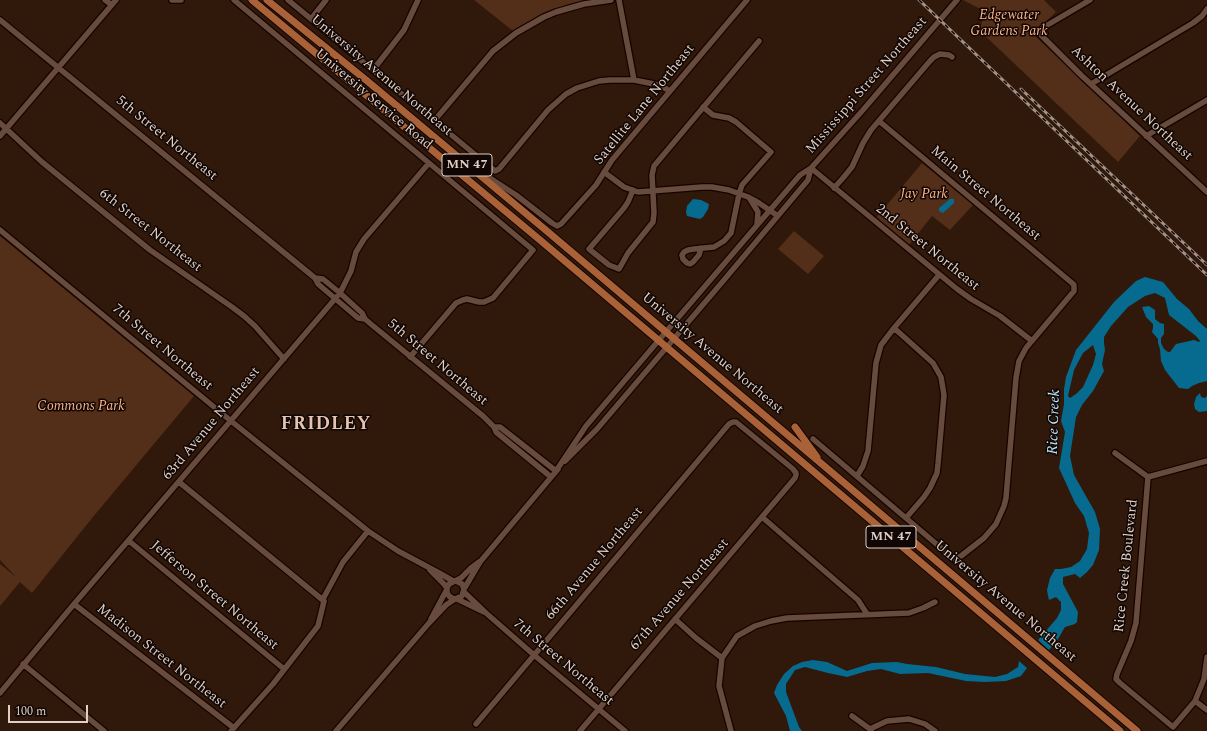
<!DOCTYPE html>
<html>
<head>
<meta charset="utf-8">
<style>
	body { margin:0 }
	#map { position:relative; width:1207px; height:731px; overflow:hidden; background:#30180b; font-family:Spectral,serif }
	canvas { display:block }
	.scale { position:absolute; left:8px; top:705px; width:80px; height:18px; box-sizing:border-box; border:2px solid #dfcfc6; border-top:0; padding-left:5px; font-size:12px; line-height:14px; white-space:nowrap; color:#dfcfc6; -webkit-text-stroke:3px #100603; paint-order:stroke }
</style>
</head>
<body>
<div id="map">
<canvas width="1207" height="731"></canvas>
<div class="scale">100 m</div>
</div>
<script>
const g = document.querySelector('canvas').getContext('2d');
g.lineJoin = 'round';
function fill(path, color) { g.fillStyle = color; g.fill(path, 'evenodd'); }
const poly = rows => new Path2D(rows.map(r => 'M' + r).join(''));
function trace(path, color, width, dash) { g.strokeStyle = color; g.lineWidth = width; g.lineCap = dash ? 'butt' : 'round'; g.setLineDash(dash || []); g.stroke(path); }
function write(font, color, halo, rows, align = 'center') {
  g.font = font + ' Spectral,serif'; g.lineWidth = 3; g.setLineDash([]); g.textBaseline = 'middle'; g.strokeStyle = halo; g.fillStyle = color; for (const [text, x, y, turn = 0] of rows) {
    g.save(); g.translate(x, y); g.rotate((+turn || 0) * Math.PI / 180); g.textAlign = isNaN(turn) ? turn : align; if (halo) g.strokeText(text, 0, 0); g.fillText(text, 0, 0); g.restore();
  }
}
const green = poly([
	[474,0,588,0,569,4,543,14,513,31],
	[963,0,1044,0,1056,12,1033,34,1140,136,1118,162,980,31,984,11],
	[922,163,973,205,950,230,932,216,909,245,876,218],
	[794,231,824,256,808,274,778,249],
	[0,236,194,396,93,517,32,593,20,582,0,606,0,564,16,577,0,560]
]);
const water = poly([
	[693,199,701,200,709,204,708,209,703,217,700,219,687,216,686,212,687,206],
	[950,199,954,199,954,203,943,213,939,211,939,208],
	[1145,277,1163,282,1177,299,1189,309,1198,321,1207,329,1207,381,1199,383,1192,386,1188,389,1179,388,1165,370,1161,361,1160,349,1158,343,1158,339,1152,332,1153,328,1153,324,1146,317,1142,307,1149,306,1155,310,1155,319,1160,323,1164,324,1164,334,1161,338,1161,343,1164,349,1168,352,1170,352,1176,344,1194,340,1199,342,1200,341,1196,336,1169,315,1165,298,1155,293,1145,296,1128,307,1111,326,1104,337,1104,343,1105,350,1102,364,1104,371,1093,391,1082,405,1076,417,1070,456,1074,475,1095,512,1100,529,1099,550,1093,565,1087,572,1080,578,1075,574,1063,577,1063,584,1078,612,1077,622,1075,624,1065,627,1058,639,1049,650,1038,640,1057,618,1061,610,1061,602,1056,597,1049,600,1048,596,1047,590,1050,578,1055,569,1061,569,1071,567,1080,561,1087,549,1089,533,1084,516,1075,503,1059,468,1065,432,1061,421,1064,404,1064,389,1066,377,1076,350,1114,302,1136,281],
	[1093,345,1096,354,1093,365,1083,387,1076,394,1070,398,1068,396,1074,370,1083,353],
	[1200,393,1201,397,1205,398,1207,396,1207,411,1199,412,1195,409,1194,404,1196,397],
	[813,660,827,662,847,671,872,663,897,662,907,664,936,667,965,674,995,677,1007,674,1018,667,1019,661,1027,668,1021,676,1006,681,985,682,966,681,928,673,900,674,881,669,867,671,847,677,828,673,805,667,795,670,786,684,786,692,799,727,802,731,790,731,786,716,774,693,777,685,784,674,793,666,802,662]
]);
const minor = poly([
	[105,0,112,5],
	[172,0,181,0],
	[234,0,533,250,493,298,484,302,479,302,467,299,463,300,456,303,410,357],
	[288,0,495,171,499,169,548,110,566,94,577,88,599,81,610,80,634,80,659,85,670,91],
	[619,0,634,80],
	[1090,0,1044,27,1042,29,1041,35,1081,75,1207,192],
	[311,19,326,0],
	[0,20,315,278,318,284,358,318,365,319],
	[373,70,394,43,404,30,418,0],
	[1091,84,1193,23,1202,16,1207,9],
	[434,121,493,51,516,33,544,17,556,12,584,4,611,0],
	[0,123,42,162,150,250,232,307,244,316,255,326,284,359],
	[0,136,116,0],
	[1146,136,1207,100],
	[811,168,957,289,971,299,1000,316,1032,341],
	[479,171,516,195,552,223,557,226,561,224,596,185,612,160,747,0],
	[604,172,624,187,638,192,702,187,712,187,729,190,748,197,759,203,778,216],
	[834,188,843,178,852,167,863,143,871,130,930,61,934,57,940,54,949,55,952,57],
	[633,190,628,202,624,208,589,249,609,265,619,269,628,253,653,222,654,213,652,175,654,166,759,41],
	[750,199,758,212,757,224],
	[0,230,231,421,368,531,398,551,441,574,453,581],
	[701,248,699,255,693,262,690,264,687,263,683,259,682,255,684,252,688,250,694,249,714,247,724,241,731,233,739,194,742,185,771,152,736,122,729,118,713,115,703,107],
	[315,278,323,279,340,293,362,313,365,319,372,325,483,416,494,427,496,432,551,477],
	[894,328,933,363,941,377,944,395,938,464,937,473,930,488,924,497,906,518],
	[494,427,500,427,556,471],
	[813,439,954,559,961,556,984,538,996,524,1004,506,1006,498,1016,378,1019,361,1026,348,1074,291,1074,285,1072,283,879,121],
	[1115,453,1148,477],
	[565,461,597,429,724,280,808,180,811,168],
	[1207,461,1148,477,1136,623,1131,641,1117,674,1116,679,1120,683,1173,727,1195,701,1204,679,1207,657],
	[556,471,586,426,659,340,800,175,811,168,863,110,957,0],
	[857,476,863,466,868,451,876,363,881,345,894,328,939,275],
	[179,482,324,601],
	[762,517,858,600,867,614],
	[129,541,284,669],
	[430,570,443,583,447,588],
	[456,581,462,584,464,589,462,596,455,599,450,597,447,593,447,588,449,584,461,578,471,568,479,562],
	[464,589,480,562,558,469],
	[464,592,486,613,534,655,625,731],
	[457,599,484,612],
	[74,604,234,728],
	[431,619,446,591],
	[675,619,696,638,722,658],
	[23,664,104,731],
	[0,693,74,604,340,293,351,271,356,252,364,239,429,163],
	[1195,701,1207,710],
	[852,716,870,729,871,731],
	[476,724,729,424,733,422,736,422,793,469,796,473,796,475,795,478,580,731],
	[870,729,887,721,909,719,925,724,935,731],
	[231,731,273,684,318,626,324,601,323,599,343,562,368,531],
	[336,731,429,623,446,605,455,599],
	[731,731,719,686,722,658,737,636,755,626,771,621,787,618,909,613,923,608,935,602]
]);
const major = poly([
	[252,0,540,240,1120,731],
	[267,0,366,80,548,232,1137,731],
	[795,427,817,457]
]);
const rail = poly([
	[919,0,1207,275],
	[1021,89,1207,265]
]);
const shields = [
	[467,165,50],
	[891,537,50]
];
const shieldNames = [
	["MN 47",467,165],
	["MN 47",891,537]
];
const parkNames = [
	["Edgewater",1009,16],
	["Gardens Park",1009,32],
	["Jay Park",924,195],
	["Commons Park",81,407]
];
const streetNames = [
	["University Avenue Northeast",381,76,40],
	["Mississippi Street Northeast",867,86,-49],
	["University Service Road",373,100,40],
	["Ashton Avenue Northeast",1131,104,43],
	["Satellite Lane Northeast",645,105,-51],
	["5th Street Northeast",166,139,39],
	["Main Street Northeast",985,194,40],
	["6th Street Northeast",150,231,38],
	["2nd Street Northeast",927,248,39],
	["7th Street Northeast",162,348,40],
	["University Avenue Northeast",712,354,40],
	["5th Street Northeast",437,363,40],
	["63rd Avenue Northeast",212,424,-50],
	["66th Avenue Northeast",595,564,-50],
	["Rice Creek Boulevard",1127,566,-84],
	["67th Avenue Northeast",680,595,-49],
	["Jefferson Street Northeast",214,596,40],
	["University Avenue Northeast",1005,602,40],
	["Madison Street Northeast",161,657,38],
	["7th Street Northeast",563,663,40]
];
const waterNames = [
	["Rice Creek",1055,422,-88]
];
const districtNames = [
	["FRIDLEY",326,425]
];
fill(green, '#532e18');
fill(water, '#066b8f');
trace(minor, '#160300', 8);
trace(major, '#160300', 9);
trace(minor, '#674b3d', 5.5);
trace(major, '#a96238', 7);
trace(rail, '#a49187', 3);
trace(rail, '#100603', 1.5, [4.5]);
for (const [x, y, w] of shields) { const box = new Path2D(); box.roundRect(x - w / 2, y - 11, w, 22, 3); g.fillStyle = '#100603'; g.fill(box); trace(box, '#dfcfc6', 1); }
write('bold 13px', '#dfcfc6', null, shieldNames);
write('italic 14px', '#fcb289', '#100603', parkNames);
write('14px', '#dfcfc6', '#100603', streetNames);
write('italic 15px', '#bfe7fd', '#100603', waterNames);
g.letterSpacing = '1px';
write('bold 18px', '#e4c3b2', '#100603', districtNames);
g.letterSpacing = '0px';
</script>
</body>
</html>
